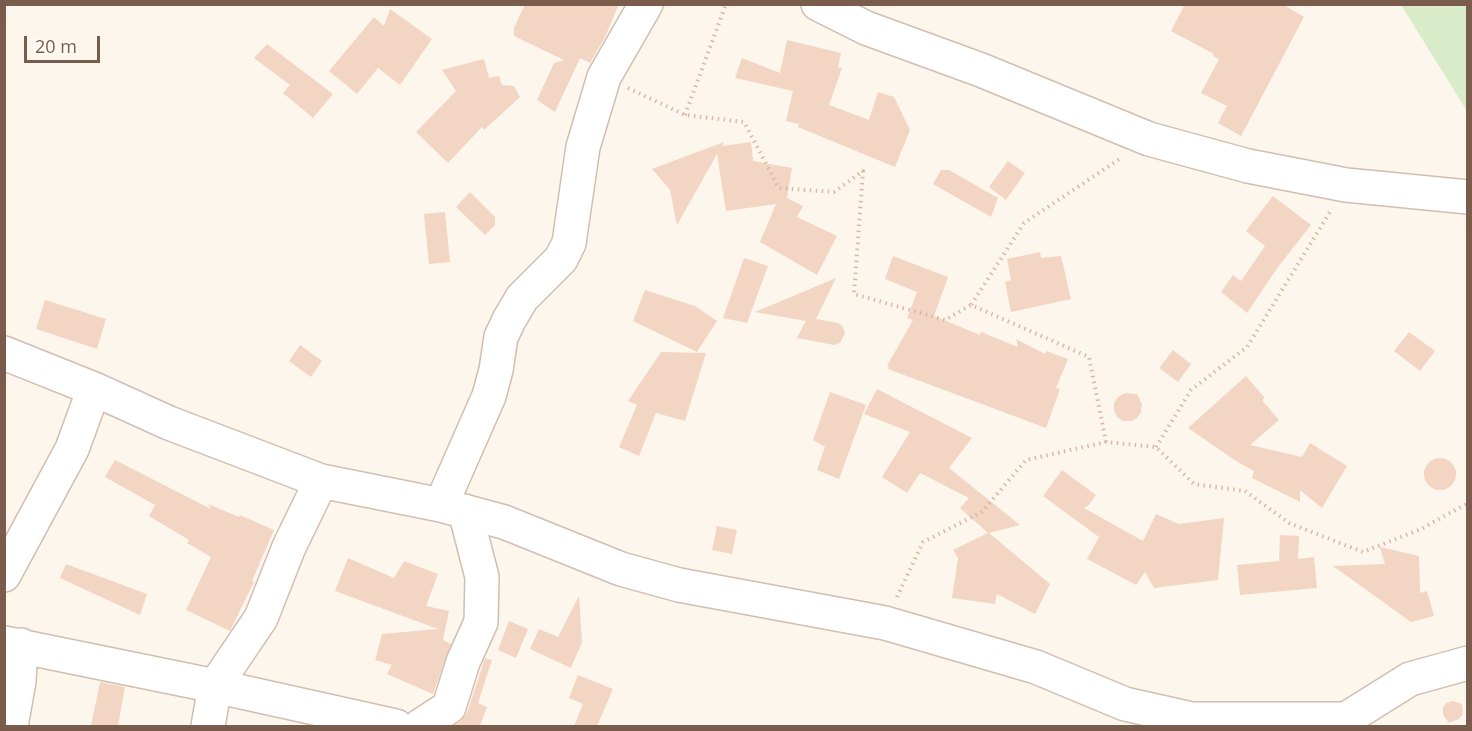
<!DOCTYPE html>
<html>
<head>
<meta charset="utf-8">
<style>
	body { margin:0 }
	#map { position:relative; width:1472px; height:731px; overflow:hidden; background:#fdf6ec; font-family:"Open Sans",sans-serif }
	canvas { display:block }
	.frame { position:absolute; inset:0; border:6px solid #7a5c4d; pointer-events:none }
	.scale { position:absolute; left:24px; top:36px; width:76px; height:27px; box-sizing:border-box; border:3px solid #7a5c4d; border-top:0; padding-left:8px; font-size:18px; line-height:21px; white-space:nowrap; color:#7a5c4d; -webkit-text-stroke:4px #fffaf3; paint-order:stroke }
</style>
</head>
<body>
<div id="map">
<canvas width="1472" height="731"></canvas>
<div class="frame"></div>
<div class="scale">20 m</div>
</div>
<script>
const g = document.querySelector('canvas').getContext('2d');
g.lineJoin = 'round';
function fill(path, color) { g.fillStyle = color; g.fill(path, 'evenodd'); }
const poly = rows => new Path2D(rows.map(r => 'M' + r).join(''));
function trace(path, color, width, dash) { g.strokeStyle = color; g.lineWidth = width; g.lineCap = dash ? 'butt' : 'round'; g.setLineDash(dash || []); g.stroke(path); }
const green = poly([
	[1401,5,1467,5,1467,111]
]);
const building = poly([
	[525,4,619,4,605,37,590,63,580,58,555,112,537,100,554,63,564,60,514,36,514,28],
	[1185,4,1282,4,1304,17,1241,136,1218,123,1227,106,1201,93,1219,59,1213,56,1214,54,1171,31],
	[390,9,432,39,400,85,378,68,357,94,329,71,374,17,384,26],
	[787,40,841,53,838,67,842,68,829,105,869,120,878,92,894,97,910,130,895,167,798,127,799,124,786,121,793,91,735,78,742,58,780,73],
	[267,44,333,94,313,118,283,93,290,85,254,58],
	[484,59,489,78,499,76,502,85,514,86,520,97,484,130,482,127,448,163,416,132,456,91,442,70],
	[724,142,722,146,751,142,753,161,792,168,787,198,803,206,797,217,837,236,817,275,760,242,776,204,726,211,717,154,677,225,670,190,652,169],
	[1008,161,1025,173,1006,200,989,187],
	[941,170,949,170,998,198,991,217,933,184],
	[470,192,495,217,495,225,485,235,456,207],
	[1273,196,1311,225,1278,267,1247,313,1221,292,1233,275,1241,281,1265,246,1246,231],
	[445,212,450,262,429,264,424,214],
	[1040,252,1041,258,1061,256,1071,299,1011,312,1005,282,1011,280,1007,259],
	[893,256,948,277,934,316,980,335,981,332,1018,347,1016,339,1045,354,1046,351,1068,359,1056,388,1060,389,1046,428,888,369,889,367,887,366,913,320,907,318,917,292,885,279],
	[744,258,768,266,747,323,723,318],
	[836,278,816,319,838,323,843,327,845,333,840,343,834,345,797,338,806,321,755,312],
	[645,290,695,306,717,321,697,352,633,321],
	[45,300,106,319,97,349,36,329],
	[1409,332,1435,351,1420,371,1394,351],
	[300,345,322,361,311,377,289,361],
	[1173,350,1191,364,1178,382,1159,368],
	[661,352,706,353,685,421,656,413,639,456,619,447,637,405,628,401],
	[1246,376,1265,398,1262,400,1279,420,1250,445,1302,457,1310,443,1347,466,1322,508,1300,490,1300,502,1252,478,1254,471,1236,461,1188,428],
	[877,389,972,438,949,468,1020,525,989,533,1050,584,1035,614,997,594,995,604,952,598,958,558,953,550,988,533,960,508,969,498,920,473,907,493,882,477,910,432,864,414],
	[830,392,866,405,839,479,817,470,825,447,813,440],
	[1125,393,1137,394,1142,404,1141,412,1137,418,1131,421,1123,421,1117,417,1114,410,1114,403,1118,397],
	'1424 474a16 16 0 1 1 32 0a16 16 0 1 1-32 0Z',
	[115,460,211,509,208,504,239,517,240,515,274,530,252,581,254,582,230,631,186,610,211,557,187,543,189,540,149,516,155,505,105,477],
	[1062,470,1096,495,1088,506,1084,508,1143,541,1156,514,1179,524,1224,518,1218,580,1154,588,1145,572,1136,585,1087,559,1099,537,1043,496],
	[717,526,737,530,732,554,712,550],
	[1280,535,1299,536,1298,559,1314,557,1317,588,1240,595,1237,565,1279,561],
	[1380,547,1419,556,1420,593,1427,591,1434,616,1411,622,1333,566,1385,564],
	[348,558,394,578,404,561,438,574,426,606,449,611,443,640,451,644,433,694,387,674,392,665,375,660,382,634,438,629,335,591],
	[66,564,147,594,140,615,60,578],
	[579,596,582,642,571,668,530,649,539,629,558,637],
	[509,621,528,629,516,658,498,650],
	[485,658,492,660,478,703,487,707,480,726,453,726,460,722,467,713],
	[578,675,613,689,597,726,574,726,583,704,569,698],
	[100,682,125,687,118,726,91,726],
	[1453,701,1462,704,1463,714,1459,719,1449,723,1443,715,1443,708,1446,703]
]);
const path = poly([
	[628,88,685,115,744,122,779,188,834,192,863,171,854,294,945,320,971,305],
	[685,115,726,4],
	[1106,442,1089,357,971,305,1024,223,1121,158],
	[1156,447,1191,390,1247,347,1330,212],
	[897,597,923,542,982,512,1026,460,1106,442,1156,447,1194,484,1245,491,1289,523,1363,552,1421,529,1468,503]
]);
const minor = poly([
	[818,4,866,28,981,70,1149,139,1248,166,1346,185,1468,197],
	[4,353,94,389,169,423,321,481,441,505,504,522,621,569,679,585,885,623,1036,667,1125,704,1192,719,1346,719,1410,679,1468,663],
	[441,505,489,396,496,370,501,337,509,320,522,298,561,259,569,243,583,147,604,77,646,4],
	[4,575,72,449,94,389],
	[4,643,215,686,396,726],
	[11,726,19,681,21,645],
	[208,726,215,686,261,618,289,547,321,481],
	[420,726,449,707,463,662,481,622,482,577,465,511]
]);
fill(green, '#d8ecc9');
fill(building, '#f3d5c3');
trace(minor, '#d1beb0', 36);
trace(path, '#d9b8a5', 4, [1.5, 4.5]);
trace(minor, '#fff', 33);
</script>
</body>
</html>
